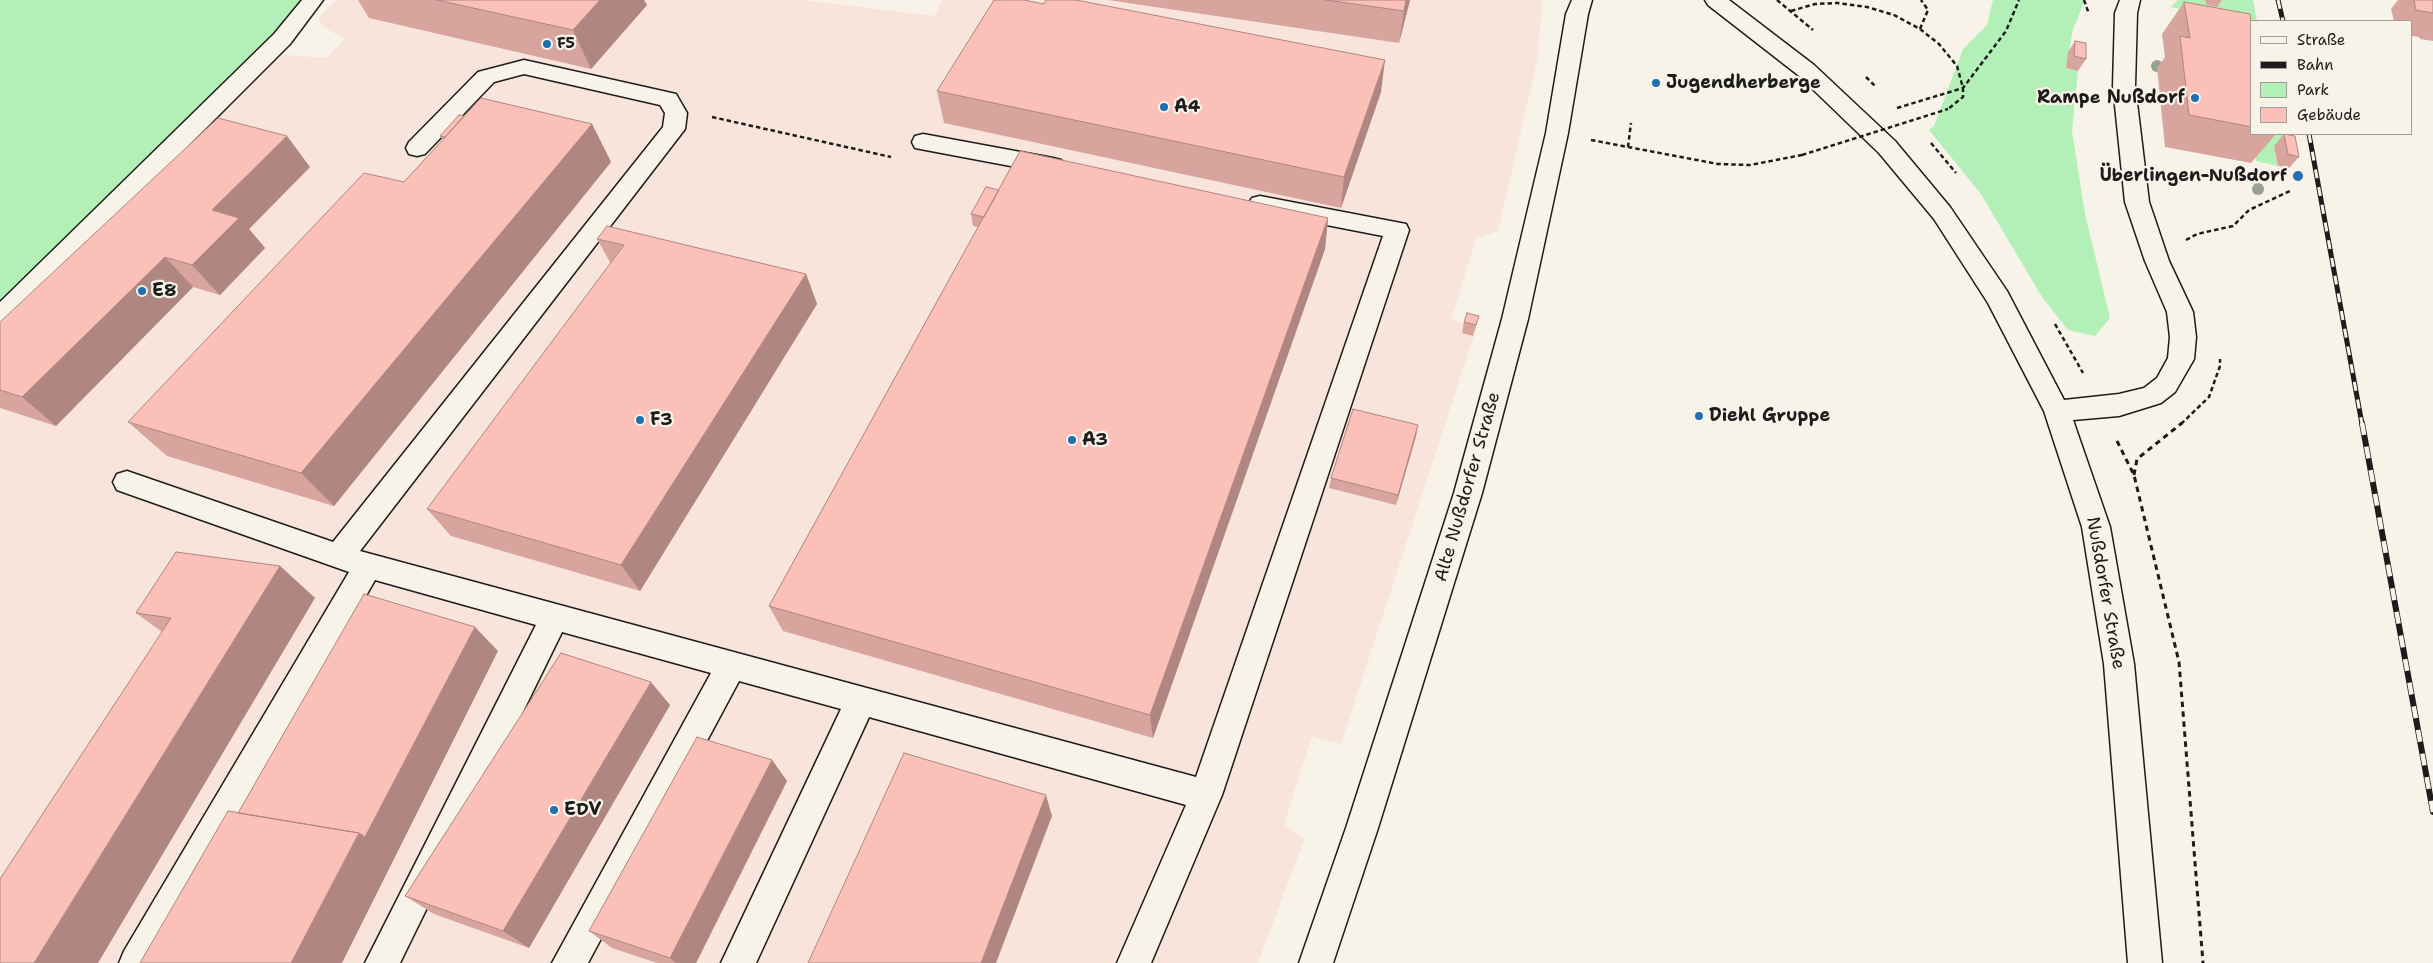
<!DOCTYPE html>
<html>
<head>
<meta charset="utf-8">
<style>
	body { margin:0 }
	#map { position:relative; width:2433px; height:963px; overflow:hidden; background:#f7f3e8; font-family:"Shantell Sans",sans-serif }
	canvas { display:block }
	.legend { position:absolute; left:2250px; top:20px; width:162px; height:115px; box-sizing:border-box; background:#f7f3e8; border:1px solid #9f9d96; margin:0; padding:6px 9px; list-style:none; font-size:15px; color:#1c1c1c }
	.legend li { display:flex; align-items:center; gap:10px; height:25px }
	.legend b { width:25px; border:1px solid #9f9d96 }
</style>
</head>
<body>
<div id="map">
<canvas width="2433" height="963"></canvas>
<ul class="legend">
<li><b style="height:6px;background:#f7f3e8"></b>Straße</li>
<li><b style="height:6px;background:#1c1c1c"></b>Bahn</li>
<li><b style="height:14px;background:#b2f0b7"></b>Park</li>
<li><b style="height:14px;background:#fbc0b8"></b>Gebäude</li>
</ul>
</div>
<script>
const g = document.querySelector('canvas').getContext('2d');
g.lineJoin = 'round';
function fill(path, color) { g.fillStyle = color; g.fill(path, 'evenodd'); }
const poly = rows => new Path2D(rows.map(r => 'M' + r).join(''));
function trace(path, color, width, dash) { g.strokeStyle = color; g.lineWidth = width; g.lineCap = dash ? 'butt' : 'round'; g.setLineDash(dash || []); g.stroke(path); }
function write(font, color, halo, rows, align = 'center') {
  g.font = font + ' "Shantell Sans",sans-serif'; g.lineWidth = 4.5; g.setLineDash([]); g.textBaseline = 'middle'; g.strokeStyle = halo; g.fillStyle = color; for (const [text, x, y, turn = 0] of rows) {
    g.save(); g.translate(x, y); g.rotate((+turn || 0) * Math.PI / 180); g.textAlign = isNaN(turn) ? turn : align; if (halo) g.strokeText(text, 0, 0); g.fillText(text, 0, 0); g.restore();
  }
}
const built = poly([
	[337,0,804,0,934,16,943,0,1542,0,1538,57,1498,231,1476,238,1451,320,1477,326,1341,744,1312,736,1284,824,1304,840,1258,963,0,963,0,362,210,121,273,61,286,55,327,58,345,39,323,27,318,18]
]);
const green = poly([
	[0,0,303,0,0,359],
	[1993,0,2085,0,2073,29,2066,68,2078,71,2072,131,2085,214,2110,318,2095,336,2068,330,2042,297,1981,194,1929,130,1934,126,1963,49,1987,25],
	[2178,0,2253,0,2257,21,2252,21,2252,134,2282,134,2285,148,2274,146,2278,166,2256,161,2235,47,2221,17,2171,7]
]);
const pathFar1 = poly([
	[1777,0,1813,30],
	[2084,0,2089,14],
	[1791,11,1815,4,1837,3,1867,7,1894,15,1920,29,1939,44,1957,66,1963,88,1963,97,1948,109],
	[1920,29,1928,10,1921,0],
	[1866,77,1876,87],
	[1897,108,1963,88,2006,31,2019,0],
	[712,117,891,157],
	[1591,140,1718,164,1750,165,1802,155],
	[1931,143,1956,173],
	[1628,147,1631,123],
	[2186,240,2197,234,2233,226,2249,210,2292,190],
	[2055,324,2083,373],
	[2181,424,2209,397,2220,366,2220,359]
]);
const path = poly([
	[2117,441,2134,475,2179,662,2203,963],
	[2134,475,2137,459,2182,423]
]);
const minor = poly([
	[302,0,323,0,290,44,9,325,0,328,0,302,274,34,302,0],
	[1572,0,1592,0,1588,14,1568,133,1528,319,1482,493,1378,828,1333,963,1299,963,1346,828,1454,493,1502,319,1546,133,1566,14,1572,0],
	[1705,0,1729,0,1814,65,1895,141,1950,207,2007,291,2064,400,2119,394,2144,388,2157,378,2168,358,2170,337,2167,312,2145,261,2125,202,2113,86,2115,13,2120,0,2140,0,2137,13,2135,86,2149,202,2169,261,2193,312,2196,337,2194,359,2175,392,2161,403,2119,416,2073,420,2110,527,2134,664,2162,963,2128,963,2104,664,2082,527,2044,411,1988,303,1934,219,1879,153,1798,75,1708,5,1705,0],
	[524,60,676,94,687,113,685,129,360,551,1196,777,1383,236,1260,212,1252,210,1248,204,1252,198,1260,196,1406,224,1409,230,1222,795,1151,963,1117,963,1186,805,869,717,756,963,721,963,841,709,739,681,588,963,552,963,711,673,562,632,400,963,365,963,536,625,375,580,155,963,119,963,124,951,349,572,117,490,113,482,117,474,127,471,333,542,663,127,665,113,660,105,524,74,494,82,425,154,417,156,409,154,406,148,409,142,478,72,524,60],
	[923,134,1053,158,1061,160,1065,166,1061,172,1053,174,915,148,912,142,915,136,923,134]
]);
const railFar1 = poly([
	[2278,0,2283,21],
	[2309,134,2362,424]
]);
const rail = poly([
	[2362,423,2433,812]
]);
const pathBridge = poly([
	[1802,155,1948,109]
]);
const trees = [
	[2157,66],
	[2258,189]
];
const wall = poly([
	[358,0,644,0,647,5,591,69,369,18],
	[1108,0,1410,0,1399,43],
	[2205,0,2222,0,2217,7,2207,5],
	[2398,0,2433,0,2433,41,2420,39,2419,37,2412,36,2412,21,2394,21,2391,9],
	[2184,2,2252,26,2252,134,2276,134,2251,163,2165,147,2157,68,2165,57,2162,34],
	[1044,4,1381,92,1341,208,944,123,937,91],
	[2075,41,2086,59,2078,71,2066,68,2068,52],
	[464,116,592,124,611,162,334,506,167,456,128,422,404,182,443,140,440,136],
	[2284,134,2299,157,2289,168,2278,166,2274,146],
	[310,167,249,229,265,248,220,295,193,287,56,426,0,408,0,322],
	[999,190,1328,218,1325,249,1153,738,783,631,769,606,978,227,973,226,971,214],
	[597,239,806,274,817,304,640,591,451,536,427,509,611,264],
	[1479,316,1473,336,1462,333,1464,322],
	[1416,436,1396,505,1329,488,1331,478],
	[280,566,315,598,162,632,136,613],
	[670,705,529,948,434,914,405,896],
	[772,760,787,781,696,963,657,963,612,948,589,931]
]);
const shadedWall = poly([
	[600,0,644,0,647,5,591,69,573,30],
	[1406,0,1410,0,1399,43,1404,11],
	[1385,60,1381,92,1341,208,1344,177],
	[592,124,611,162,334,506,301,473],
	[287,136,310,167,249,229,265,248,220,295,192,265,212,210],
	[1328,218,1325,249,1153,738,1150,715],
	[165,257,193,287,56,426,22,397],
	[806,274,817,304,640,591,621,565],
	[1418,425,1416,436,1396,505,1398,495],
	[280,566,315,598,98,963,34,963],
	[475,627,498,651,342,963,291,963,359,833],
	[651,682,670,705,529,948,503,931],
	[772,760,787,781,696,963,676,963,670,958],
	[1046,795,1052,816,996,963,981,963]
]);
const building = poly([
	[437,0,600,0,573,30,437,0],
	[994,0,1024,0,1044,4,1046,0,1076,0,1385,60,1344,177,937,91,994,0],
	[1326,0,1406,0,1404,11,1326,0],
	[2414,0,2433,0,2433,13,2416,10,2414,0],
	[2184,2,2250,14,2252,26,2252,127,2189,115,2180,36,2190,38,2184,2],
	[2075,41,2086,43,2086,59,2074,56,2075,41],
	[481,98,592,124,301,473,128,422,364,173,404,182,481,98],
	[459,115,464,116,445,137,440,136,459,115],
	[218,118,287,136,212,210,239,218,192,265,165,257,22,397,0,390,0,322,218,118],
	[2284,134,2295,136,2299,157,2288,154,2284,134],
	[1020,151,1328,218,1150,715,769,606,1020,151],
	[986,187,999,190,984,217,971,214,986,187],
	[607,226,806,274,621,565,427,509,624,245,597,239,607,226],
	[1467,313,1479,316,1476,325,1464,322,1467,313],
	[1353,409,1418,425,1398,495,1331,478,1353,409],
	[176,552,280,566,34,963,0,963,0,879,171,618,136,613,176,552],
	[364,594,475,627,365,837,359,833,238,813,364,594],
	[561,653,651,682,503,931,405,896,561,653],
	[697,737,772,760,670,958,589,931,697,737],
	[904,753,1046,795,981,963,808,963,904,753],
	[228,811,359,833,291,963,140,963,228,811]
]);
const markers = [
	[547,44,5,"#1f6fb2"],
	[1656,83,5,"#1f6fb2"],
	[2195,98,5,"#1f6fb2"],
	[1164,107,5,"#1f6fb2"],
	[2298,176,6,"#1f6fb2"],
	[142,291,5,"#1f6fb2"],
	[1699,416,5,"#1f6fb2"],
	[640,420,5,"#1f6fb2"],
	[1072,440,5,"#1f6fb2"],
	[554,810,5,"#1f6fb2"]
];
const farPoinames = [
	["F5",557,44]
];
const poiNames = [
	["Jugendherberge",1666,83],
	["Rampe Nußdorf",2185,98,"right"],
	["A4",1174,107],
	["Überlingen-Nußdorf",2287,176,"right"],
	["E8",152,291],
	["Diehl Gruppe",1709,416],
	["F3",650,420],
	["A3",1082,440],
	["EDV",564,810]
];
const streetNames = [
	["Alte Nußdorfer Straße",1468,487,-74],
	["Nußdorfer Straße",2105,593,80]
];
fill(built, '#f8e4da');
fill(green, '#b2f0b7');
trace(minor, '#1c1c1c', 3);
trace(pathFar1, '#1c1c1c', 2.5, [4.5, 3]);
trace(path, '#1c1c1c', 3, [5.5, 4.5]);
fill(minor, '#f7f3e8');
trace(railFar1, '#1c1c1c', 5);
trace(rail, '#1c1c1c', 6);
trace(railFar1, '#f7f3e8', 3, [9]);
trace(rail, '#f7f3e8', 4.5, [12]);
trace(pathBridge, '#1c1c1c', 2.5, [4.5, 3]);
g.fillStyle = '#97a091';
for (const [x, y] of trees) { g.beginPath(); g.arc(x, y, 6, 0, 2 * Math.PI); g.fill(); }
fill(wall, '#d8a59e');
fill(shadedWall, '#b08681');
fill(building, '#fbc0b8');
trace(building, '#b08681', 1);
for (const [x, y, r, color] of markers) { const dot = new Path2D(); dot.arc(x, y, r, 0, 2 * Math.PI); g.fillStyle = color; g.fill(dot); trace(dot, '#f7f3e8', 2); }
write('bold 15px', '#1c1c1c', '#f7f3e8', farPoinames, 'left');
write('bold 18px', '#1c1c1c', '#f7f3e8', poiNames, 'left');
write('18px', '#1c1c1c', '#f7f3e8', streetNames);
</script>
</body>
</html>
